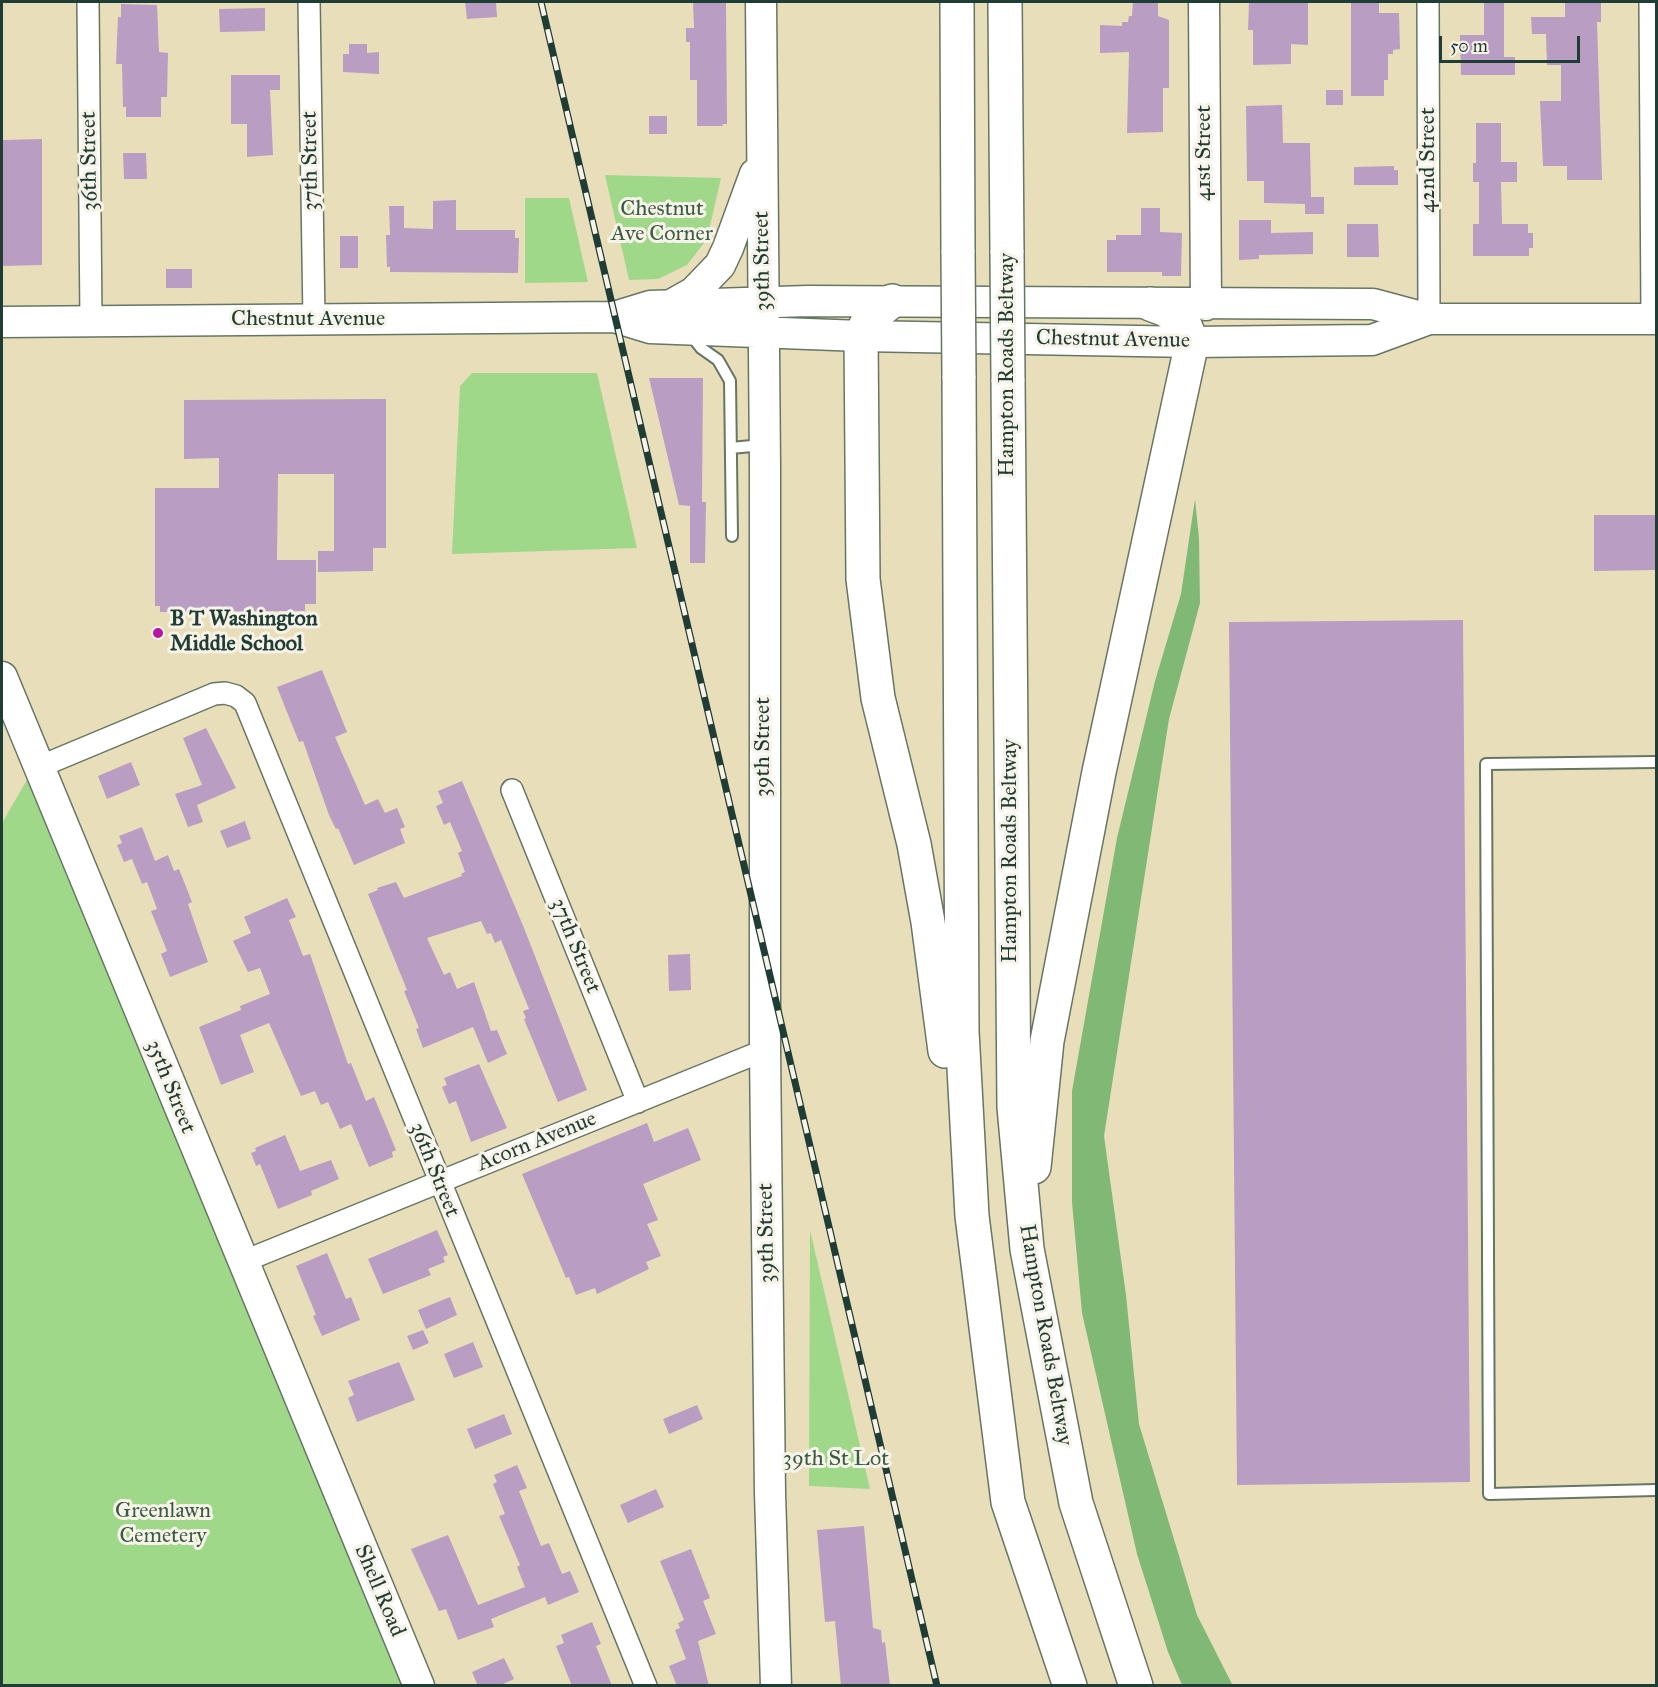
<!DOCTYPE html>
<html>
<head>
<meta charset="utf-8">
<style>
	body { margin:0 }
	#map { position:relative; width:1658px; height:1687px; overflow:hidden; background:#e8dfba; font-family:"IM FELL Great Primer",serif }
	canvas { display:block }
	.frame { position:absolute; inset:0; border:3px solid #1f3d34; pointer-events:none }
	.scale { position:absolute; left:1439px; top:36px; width:141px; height:27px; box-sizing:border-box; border:3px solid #1f3d34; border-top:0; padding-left:8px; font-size:18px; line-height:21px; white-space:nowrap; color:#1f3d34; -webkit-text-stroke:4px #f7f3e8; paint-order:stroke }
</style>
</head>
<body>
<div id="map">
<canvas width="1658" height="1687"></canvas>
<div class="frame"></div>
<div class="scale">50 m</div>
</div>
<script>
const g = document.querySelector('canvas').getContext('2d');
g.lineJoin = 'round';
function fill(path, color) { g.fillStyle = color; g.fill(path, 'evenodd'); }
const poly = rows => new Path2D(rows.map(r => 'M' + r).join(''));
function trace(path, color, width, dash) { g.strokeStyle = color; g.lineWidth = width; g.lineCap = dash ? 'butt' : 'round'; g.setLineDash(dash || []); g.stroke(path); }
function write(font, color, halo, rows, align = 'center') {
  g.font = font + ' "IM FELL Great Primer",serif'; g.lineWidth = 6; g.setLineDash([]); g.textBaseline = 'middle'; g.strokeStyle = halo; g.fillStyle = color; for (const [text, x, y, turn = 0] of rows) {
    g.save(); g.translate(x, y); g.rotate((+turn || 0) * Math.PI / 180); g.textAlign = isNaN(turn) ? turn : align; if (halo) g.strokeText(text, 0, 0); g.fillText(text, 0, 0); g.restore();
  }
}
const green = poly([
	[605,175,721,178,707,239,687,265,658,279,629,280],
	[525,198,569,198,588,282,525,283],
	[472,373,597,373,637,548,452,554,460,386],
	[28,778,406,1685,2,1686,2,823],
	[810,1230,870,1489,809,1486]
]);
const forest = poly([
	[1195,499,1199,538,1200,603,1169,719,1104,1136,1126,1295,1139,1424,1197,1615,1233,1686,1182,1685,1168,1652,1137,1554,1082,1313,1072,1202,1072,1091,1117,838,1155,681,1181,594]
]);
const building = poly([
	[465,2,496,2,497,17,467,19],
	[693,2,726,2,727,124,722,124,723,126,697,126,697,80,690,80,690,42,686,42,686,28,694,28],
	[1133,2,1158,2,1158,16,1169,20,1169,88,1163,88,1163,132,1127,133,1129,52,1100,53,1100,25,1122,26,1122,22,1128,22,1129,16,1132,16],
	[1249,2,1308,2,1308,45,1291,44,1291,64,1253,65,1253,30,1248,30],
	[1351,2,1379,2,1379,13,1399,13,1400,49,1393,50,1393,54,1388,54,1388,80,1384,80,1384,96,1351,96],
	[1484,2,1504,2,1504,57,1515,57,1515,75,1461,75,1460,35,1484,35],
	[1565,2,1601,2,1601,22,1597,22,1602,180,1567,180,1567,166,1543,166,1540,101,1561,101,1561,65,1547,65,1546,34,1532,34,1531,17,1565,17],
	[121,4,157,5,159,52,168,53,167,97,161,97,161,117,126,117,126,107,123,107,122,64,116,64,118,17,121,17],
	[265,8,265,31,220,32,219,9],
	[349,44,367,44,367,53,379,52,379,74,343,72,343,54,349,54],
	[231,75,280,75,280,90,270,90,273,155,247,157,247,124,231,124],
	[1326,90,1343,90,1343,105,1326,105],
	[1282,105,1283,143,1310,143,1311,197,1324,197,1324,214,1305,214,1305,204,1264,203,1264,181,1247,181,1246,106],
	[649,116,667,116,667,134,649,134],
	[1476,123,1501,123,1501,162,1517,162,1517,182,1501,182,1502,224,1528,224,1528,233,1533,233,1533,248,1529,248,1529,256,1473,256,1473,224,1479,224,1479,182,1473,182,1473,163,1476,163],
	[42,139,42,265,2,266,2,140],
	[123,153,146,153,147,179,124,179],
	[1394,166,1394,170,1398,170,1398,185,1354,185,1354,167],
	[456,200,456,230,515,230,515,238,519,238,518,273,390,272,390,267,387,267,386,235,390,235,389,206,404,206,404,228,433,229,433,201],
	[1141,208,1160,208,1160,232,1182,233,1181,276,1162,276,1162,272,1107,272,1107,240,1116,240,1116,235,1141,235],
	[1239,220,1271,220,1271,233,1313,232,1313,254,1259,255,1259,259,1239,260],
	[1347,224,1378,224,1379,257,1347,257],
	[340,236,358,236,358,268,340,268],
	[166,269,192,269,192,288,166,288],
	[649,378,703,378,702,502,706,502,705,563,690,563,690,506,679,505],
	[386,399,386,548,373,548,373,571,318,572,318,551,334,551,334,474,278,474,277,560,316,560,316,604,305,604,305,611,160,612,160,606,155,606,155,488,219,488,219,458,184,459,184,400],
	[1594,515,1656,515,1656,570,1594,571],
	[1463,620,1470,1482,1237,1485,1229,622],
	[322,670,347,732,335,737,365,805,378,799,385,813,397,808,405,827,400,829,405,843,354,865,338,828,336,829,329,815,303,741,299,742,277,687],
	[206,728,236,788,197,805,203,822,188,827,175,794,202,785,183,738],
	[131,762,140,785,107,799,98,776],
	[462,781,524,928,587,1090,558,1102,524,1019,526,1018,523,1011,529,1009,501,940,495,943,491,933,487,934,481,921,427,938,444,975,450,972,457,989,474,982,491,1031,497,1030,507,1054,488,1063,473,1027,423,1048,416,1029,419,1028,404,991,407,990,368,894,378,890,377,888,396,882,404,898,462,876,461,874,465,872,458,853,462,851,450,822,444,825,436,806,443,803,438,791],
	[245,821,251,839,227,848,220,831],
	[142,827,155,861,168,855,174,871,179,869,192,902,188,904,208,962,170,977,161,954,167,951,151,911,157,909,147,882,142,884,132,859,124,862,117,845,122,843,119,836],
	[287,898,296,917,289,920,303,956,310,954,348,1064,351,1063,366,1101,374,1097,396,1150,392,1152,393,1157,369,1167,351,1124,340,1129,328,1102,321,1105,315,1091,301,1096,269,1023,240,1035,254,1072,221,1085,199,1027,241,1010,240,1006,270,994,260,968,248,972,233,941,251,933,244,917],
	[690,954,691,990,669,991,668,955],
	[479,1064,507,1128,471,1142,456,1101,449,1104,442,1087,447,1085,444,1078],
	[647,1123,654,1142,688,1128,701,1160,643,1184,658,1220,647,1224,661,1256,646,1262,649,1269,597,1294,595,1288,576,1295,569,1277,566,1278,522,1174],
	[285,1135,300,1171,331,1160,339,1179,311,1191,312,1195,278,1209,260,1164,256,1166,251,1153,256,1151,255,1148],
	[437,1230,448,1255,443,1257,445,1262,428,1269,431,1275,383,1294,368,1259],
	[327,1253,346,1299,351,1297,360,1320,322,1336,313,1316,316,1315,296,1266],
	[450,1297,457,1315,426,1329,418,1310],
	[423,1330,429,1343,413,1350,407,1336],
	[473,1342,483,1367,454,1378,444,1354],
	[399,1362,415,1400,357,1422,348,1398,354,1395,348,1381],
	[697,1405,703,1419,669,1434,663,1419],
	[504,1414,512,1434,475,1449,467,1429],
	[517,1465,527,1488,519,1491,541,1546,549,1543,562,1574,570,1571,579,1592,548,1605,545,1597,491,1619,494,1627,458,1640,446,1609,439,1611,411,1549,448,1535,478,1605,525,1587,517,1567,520,1565,499,1516,505,1514,493,1484,497,1482,494,1475],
	[656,1489,664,1507,628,1523,620,1505],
	[864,1526,873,1628,881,1630,882,1643,885,1642,890,1686,841,1686,835,1621,825,1622,817,1530],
	[691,1549,710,1598,703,1601,716,1634,698,1641,709,1686,677,1686,669,1666,686,1659,675,1630,680,1628,678,1623,684,1620,660,1561],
	[592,1622,601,1644,596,1646,612,1686,572,1686,556,1646,564,1643,561,1635],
	[504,1658,514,1679,499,1686,478,1686,472,1672]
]);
const lane = poly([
	[691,335,701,348,718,360,730,381,732,536],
	[731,448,762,445],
	[1656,762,1486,764,1489,1494,1656,1490]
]);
const street = poly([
	[88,2,91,321],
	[309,2,314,320],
	[1428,2,1429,319],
	[1650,2,1652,319],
	[39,767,214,694,225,693,236,696,245,703,646,1686],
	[512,790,638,1102],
	[242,1262,765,1050]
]);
const secondary = poly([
	[761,2,765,467,765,1050,770,1493,776,1686],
	[1204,2,1206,305],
	[671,305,694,292,720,265,728,248,755,174],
	[614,317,650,328,861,336,1192,342,1372,340,1429,319],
	[2,322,614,317,650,306,808,301,1373,304,1429,319,1656,319],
	[2,677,419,1686]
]);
const highway = poly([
	[957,2,958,253],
	[1005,2,1007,253],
	[892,301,868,320,861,336,863,579,878,698,914,844,928,922,945,1051],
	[959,376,962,1031,972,1216,1008,1502,1070,1686],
	[1008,379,1014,1107,1027,1249,1076,1503,1136,1686],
	[1034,1167,1047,1041,1099,772,1192,342,1184,323,1166,310,1150,304]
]);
const rail = poly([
	[541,2,937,1686]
]);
const highwayBridge = poly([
	[958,253,959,376],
	[1007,253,1008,379]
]);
const markers = [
	[158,633,6,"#b5179e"]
];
const streetNames = [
	["41st Street",1205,153,-90],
	["42nd Street",1429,160,-90],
	["36th Street",90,161,-91],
	["37th Street",311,161,-91],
	["39th Street",763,261,-91],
	["Chestnut Avenue",308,320],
	["Chestnut Avenue",1113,340,1],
	["Hampton Roads Beltway",1008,365,-90],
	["39th Street",764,747,-90],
	["Hampton Roads Beltway",1011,851,-90],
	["37th Street",575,946,68],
	["35th Street",170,1087,68],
	["Acorn Avenue",537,1142,-22],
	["36th Street",434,1170,68],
	["39th Street",767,1233,-91],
	["Hampton Roads Beltway",1045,1335,80],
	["Shell Road",379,1591,67]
];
const parkNames = [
	["Chestnut",662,210],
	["Ave Corner",662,235],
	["39th St Lot",836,1460],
	["Greenlawn",163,1512],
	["Cemetery",163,1537]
];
const poiNames = [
	["B T Washington",170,620],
	["Middle School",170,645]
];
fill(green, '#a0d88a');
fill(forest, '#80b876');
fill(building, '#ba9dc3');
trace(lane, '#657663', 14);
trace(street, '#657663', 24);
trace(secondary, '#657663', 33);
trace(highway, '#657663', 36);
trace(lane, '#fff', 10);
trace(street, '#fff', 21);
trace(secondary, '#fff', 30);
trace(highway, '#fff', 33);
trace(rail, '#1f3d34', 7);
trace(rail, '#f7f3e8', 4.5, [14]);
trace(highwayBridge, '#657663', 36, []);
trace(highwayBridge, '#fff', 33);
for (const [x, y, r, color] of markers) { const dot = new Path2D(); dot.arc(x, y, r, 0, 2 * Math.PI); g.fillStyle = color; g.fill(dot); trace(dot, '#f7f3e8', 2); }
write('22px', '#1f3d34', '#f7f3e8', streetNames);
write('22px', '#395c45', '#f7f3e8', parkNames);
write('bold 22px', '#1f3d34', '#f7f3e8', poiNames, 'left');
</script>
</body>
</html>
